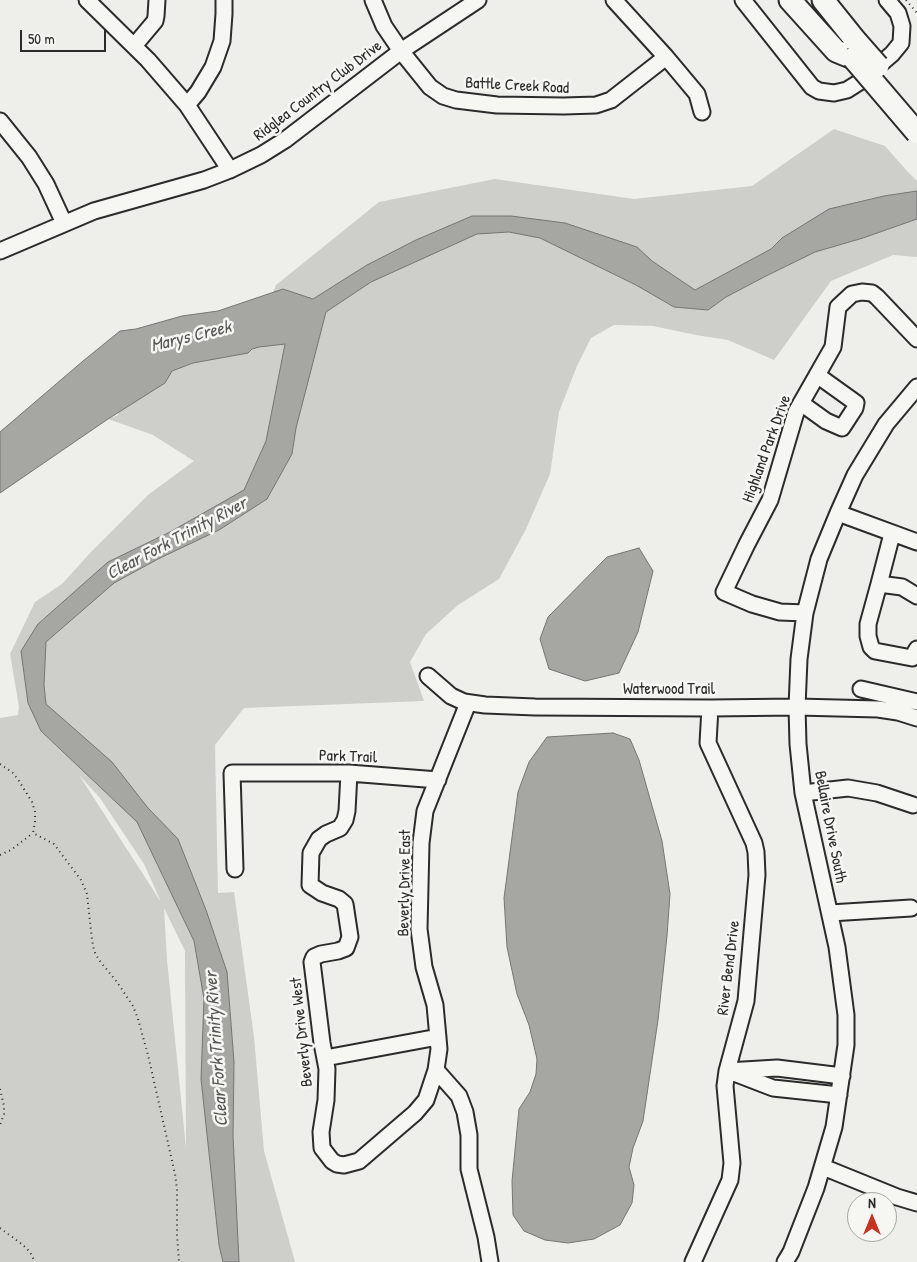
<!DOCTYPE html>
<html>
<head>
<meta charset="utf-8">
<style>
	body { margin:0 }
	#map { position:relative; width:917px; height:1262px; overflow:hidden; background:#eeeeea; font-family:"Patrick Hand",sans-serif }
	canvas { display:block }
	.north { position:absolute; left:847px; top:1192px; width:50px; height:50px; box-sizing:border-box; background:#f6f6f2; border:1px solid #a5a5a2; border-radius:50%; rotate:0deg; font-size:14px; font-weight:700; line-height:20px; text-align:center; color:#2b2b2b }
	.north::after { content:''; display:block; margin:auto; width:18px; height:22px; background:#c8321e; clip-path:polygon(50% 0,100% 100%,50% 72%,0 100%) }
	.scale { position:absolute; left:20px; top:30px; width:86px; height:22px; box-sizing:border-box; border:2px solid #2b2b2b; border-top:0; padding-left:6px; font-size:15px; line-height:18px; white-space:nowrap; color:#2b2b2b; -webkit-text-stroke:4px #f6f6f2; paint-order:stroke }
</style>
</head>
<body>
<div id="map">
<canvas width="917" height="1262"></canvas>
<div class="north">N</div>
<div class="scale">50 m</div>
</div>
<script>
const g = document.querySelector('canvas').getContext('2d');
g.lineJoin = 'round';
function fill(path, color) { g.fillStyle = color; g.fill(path, 'evenodd'); }
const poly = rows => new Path2D(rows.map(r => 'M' + r).join(''));
function trace(path, color, width, dash) { g.strokeStyle = color; g.lineWidth = width; g.lineCap = dash ? 'butt' : 'round'; g.setLineDash(dash || []); g.stroke(path); }
function write(font, color, halo, rows, align = 'center') {
  g.font = font + ' "Patrick Hand",sans-serif'; g.lineWidth = 5; g.setLineDash([]); g.textBaseline = 'middle'; g.strokeStyle = halo; g.fillStyle = color; for (const [text, x, y, turn = 0] of rows) {
    g.save(); g.translate(x, y); g.rotate((+turn || 0) * Math.PI / 180); g.textAlign = isNaN(turn) ? turn : align; if (halo) g.strokeText(text, 0, 0); g.fillText(text, 0, 0); g.restore();
  }
}
const green = poly([
	[834,129,885,146,907,171,917,181,917,257,893,255,831,281,774,360,728,340,696,335,653,326,614,325,591,338,577,366,559,412,550,474,526,529,499,579,458,605,426,634,410,662,424,701,244,708,215,745,218,893,234,892,254,1037,264,1151,295,1262,0,1262,0,718,18,715,19,707,10,654,35,602,62,584,91,552,148,495,194,461,153,435,108,419,118,415,125,388,254,340,276,285,379,202,495,179,634,199,752,186],
	[79,775,100,798,144,864,161,902],
	[164,908,185,951,186,1148,167,960]
]);
const water = poly([
	[917,191,917,219,863,238,815,252,766,276,726,297,708,310,674,307,636,285,540,238,509,232,477,234,371,282,326,312,296,428,292,454,267,499,219,530,158,559,114,583,46,642,44,685,46,704,112,762,148,808,178,839,206,910,227,972,234,1062,233,1136,239,1262,223,1262,219,1245,201,1079,204,999,194,941,137,822,41,731,28,703,21,651,38,624,108,562,170,532,244,490,266,441,285,344,259,347,252,349,248,353,193,363,172,371,165,383,108,419,0,493,0,432,83,361,120,331,136,329,182,316,218,311,283,289,313,299,367,265,416,240,472,216,511,216,565,223,637,247,652,261,695,290,771,249,782,238,829,209,884,196,917,191],
	[639,548,653,571,638,632,619,673,585,681,549,669,540,639,548,617,607,557,639,548],
	[613,733,630,739,639,760,662,841,670,894,667,936,658,1020,643,1121,633,1148,629,1167,634,1185,632,1203,620,1225,594,1239,568,1243,545,1240,524,1231,513,1215,512,1181,519,1109,530,1092,536,1074,537,1059,529,1025,517,994,507,947,504,898,518,792,529,762,547,737,613,733]
]);
const path = poly([
	[906,0,917,13],
	[0,764,13,773,19,781,32,802,35,812,35,822,33,833,54,844,81,880,87,894,92,940,94,951,99,960,117,982,133,1006,138,1019,148,1055,175,1174,177,1189,177,1235,179,1262],
	[0,855,11,850,33,833],
	[0,1089,4,1106,4,1114,0,1125],
	[0,1228,23,1245,30,1252,35,1262]
]);
const minor = poly([
	[87,0,148,60,187,105,230,170],
	[373,0,384,26,401,51,430,87,443,96,456,100,497,105,564,106,596,105,611,100,666,57],
	[614,0,666,57,697,94,702,112],
	[743,0,812,87,819,91,834,93,847,90,858,83,892,54,901,43,902,26,898,13,887,0],
	[134,46,155,21,156,16,157,0],
	[187,105,198,92,213,67,222,41,224,14,224,0],
	[0,121,29,157,46,184,64,223],
	[0,251,94,211,204,180,230,170,261,155,285,140,401,51,478,0],
	[801,403,826,421,842,428,855,408,856,403,817,375],
	[838,513,917,542],
	[879,584,892,534],
	[917,596,902,587,879,584,868,624,868,636,871,647,875,651,912,658,917,649],
	[805,613,780,612,752,604,724,592,747,544,770,500,796,412,833,347,838,307,852,294,862,292,872,293,877,297,917,339],
	[428,676,451,696,464,702,485,705,535,707,710,708,797,707,878,709,898,712,917,718],
	[861,689,917,702],
	[349,773,347,811,345,820,340,828,326,834,319,839,311,853,310,885,322,893,339,899,345,904,350,937,346,948,338,951,321,954,314,957,312,962,322,1043,327,1069,326,1100,321,1132,322,1148,332,1161,337,1164,344,1165,359,1161,415,1113,426,1100,436,1070,439,1049,435,1005,424,967,419,929,421,843,425,811,468,703],
	[803,793,848,788,877,793,913,805],
	[235,869,232,773,349,773,438,780],
	[830,913,911,908],
	[325,1058,438,1037],
	[436,1070,459,1096,465,1112,469,1135,469,1169,486,1237,490,1262],
	[727,1071,777,1068,842,1076],
	[734,1073,773,1088,839,1095],
	[823,1167,897,1197,917,1203],
	[693,1262,730,1180,732,1163,725,1086,727,1071,746,1001,757,875,756,852,754,843,708,743,710,708],
	[785,1262,791,1252,816,1188,834,1127,846,1045,846,1015,837,947,803,793,798,744,797,707,799,659,805,613,819,559,838,513,855,475,886,424,917,387]
]);
const highway = poly([
	[790,0,836,51,853,58],
	[823,0,856,41]
]);
const highwayBridge = poly([
	[856,41,878,66],
	[853,58,917,133]
]);
const streetNames = [
	["Battle Creek Road",517,86,3],
	["Ridglea Country Club Drive",318,91,-37],
	["Highland Park Drive",767,449,-70],
	["Waterwood Trail",669,690],
	["Park Trail",348,757,2],
	["Bellaire Drive South",830,827,79],
	["Beverly Drive East",405,883,-89],
	["River Bend Drive",729,968,-83],
	["Beverly Drive West",302,1032,-96]
];
const waterNames = [
	["Marys Creek",191,337,-14],
	["Clear Fork Trinity River",177,539,-28],
	["Clear Fork Trinity River",217,1049,-94]
];
fill(green, '#cececa');
fill(water, '#a6a6a3');
trace(water, '#757573', 1);
trace(minor, '#2b2b2b', 19);
trace(highway, '#2b2b2b', 25);
trace(path, '#2b2b2b', 2, [1, 4]);
trace(minor, '#f6f6f2', 15);
trace(highway, '#f6f6f2', 21);
trace(highwayBridge, '#2b2b2b', 25, []);
trace(highwayBridge, '#f6f6f2', 21);
write('16px', '#2b2b2b', '#f6f6f2', streetNames);
write('italic 18px', '#565655', '#f6f6f2', waterNames);
</script>
</body>
</html>
